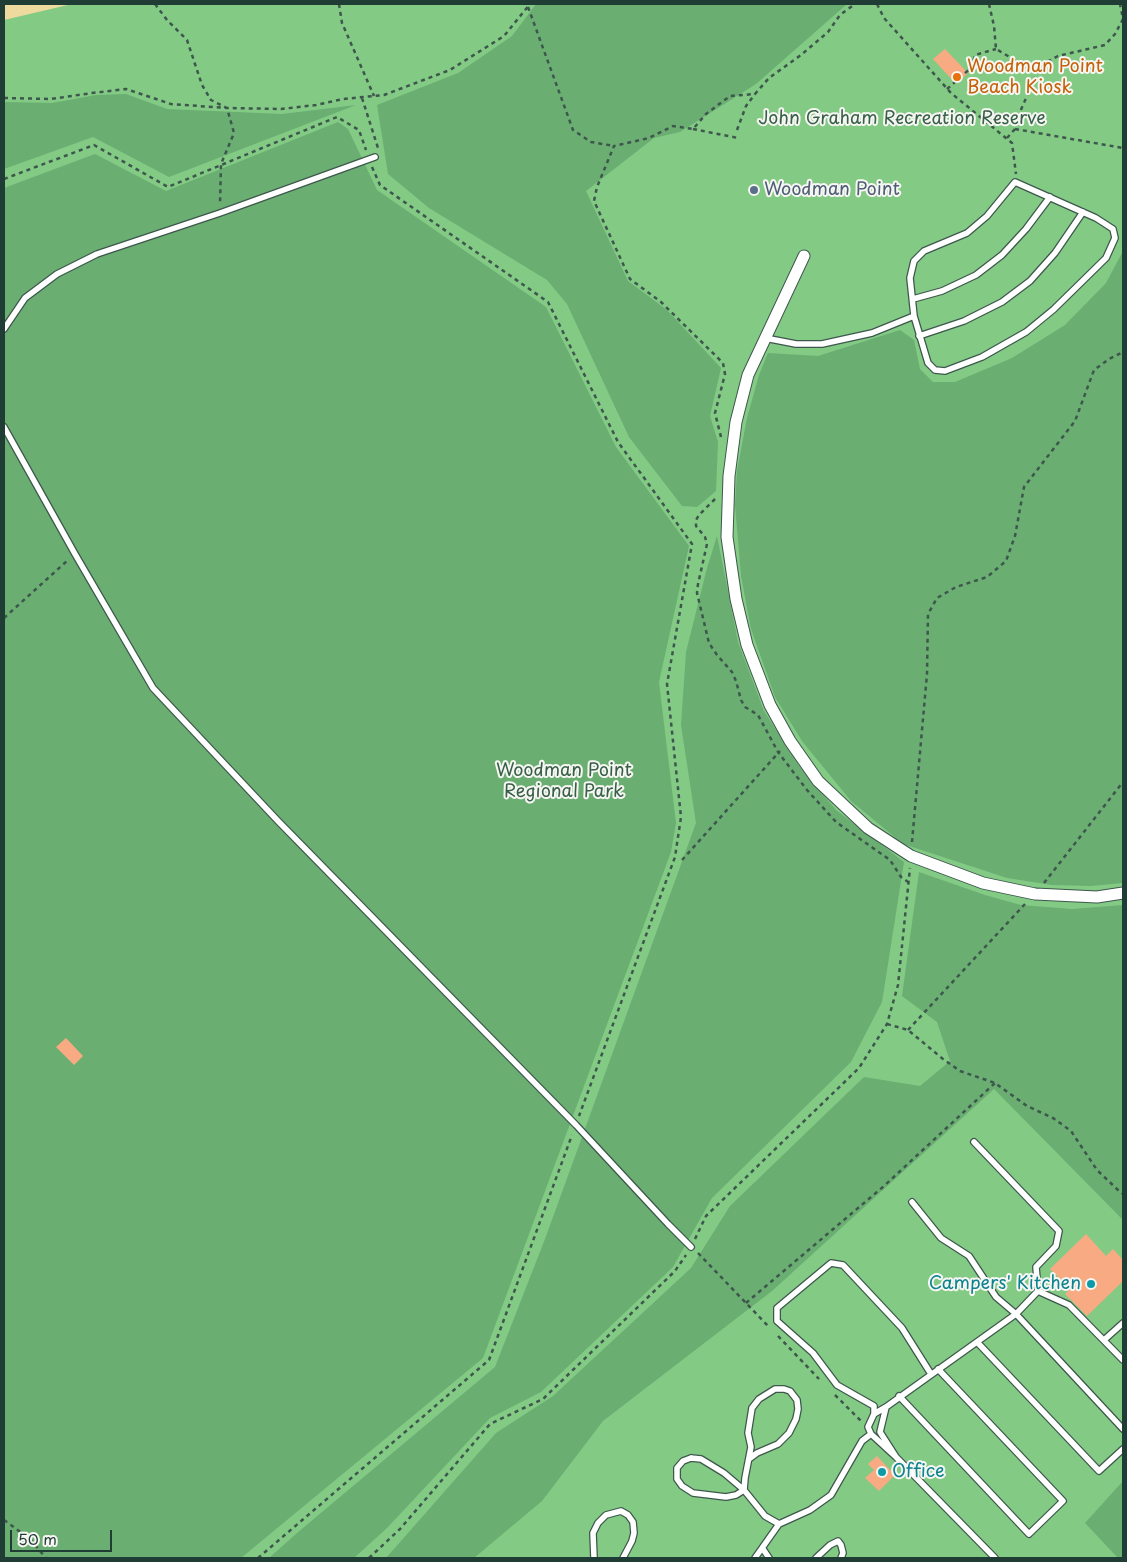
<!DOCTYPE html>
<html>
<head>
<meta charset="utf-8">
<style>
	body { margin:0 }
	#map { position:relative; width:1127px; height:1562px; overflow:hidden; background:#f0eddb; font-family:"Playpen Sans",sans-serif }
	canvas { display:block }
	.frame { position:absolute; inset:0; border:5px solid #1f3d34; pointer-events:none }
	.scale { position:absolute; left:10px; top:1530px; width:102px; height:22px; box-sizing:border-box; border:2px solid #1f3d34; border-top:0; padding-left:6px; font-size:15px; line-height:18px; white-space:nowrap; color:#1f3d34; -webkit-text-stroke:4px #f6f6f2; paint-order:stroke }
</style>
</head>
<body>
<div id="map">
<canvas width="1127" height="1562"></canvas>
<div class="frame"></div>
<div class="scale">50 m</div>
</div>
<script>
const g = document.querySelector('canvas').getContext('2d');
g.lineJoin = 'round';
function fill(path, color) { g.fillStyle = color; g.fill(path, 'evenodd'); }
const poly = rows => new Path2D(rows.map(r => 'M' + r).join(''));
function trace(path, color, width, dash) { g.strokeStyle = color; g.lineWidth = width; g.lineCap = dash ? 'butt' : 'round'; g.setLineDash(dash || []); g.stroke(path); }
function write(font, color, halo, rows, align = 'center') {
  g.font = font + ' "Playpen Sans",sans-serif'; g.lineWidth = 4; g.setLineDash([]); g.textBaseline = 'middle'; g.strokeStyle = halo; g.fillStyle = color; for (const [text, x, y, turn = 0] of rows) {
    g.save(); g.translate(x, y); g.rotate((+turn || 0) * Math.PI / 180); g.textAlign = isNaN(turn) ? turn : align; if (halo) g.strokeText(text, 0, 0); g.fillText(text, 0, 0); g.restore();
  }
}
const green = poly([
	[4,4,1123,4,1123,1558,4,1558]
]);
const forest = poly([
	[536,4,847,4,756,84,680,132,654,138,586,191,628,281,667,310,721,368,710,416,718,442,716,491,697,507,682,506,629,437,567,304,547,280,429,208,388,174,377,105,458,73,512,36],
	[126,94,167,109,282,114,356,105,169,177,93,137,4,169,4,102,52,103,96,95],
	[338,122,348,129,377,190,546,307,616,447,689,546,659,682,676,823,671,852,483,1358,241,1558,4,1558,4,188,95,154,166,191],
	[1123,251,1123,883,1091,886,1052,885,1007,878,903,844,851,801,802,741,775,697,751,629,741,576,735,505,737,471,747,418,759,375,768,353,818,356,900,330,914,340,920,369,933,382,955,382,1012,358,1065,325,1106,283],
	[717,536,738,642,764,711,800,767,836,810,904,862,882,1002,851,1062,712,1198,673,1267,541,1392,490,1418,387,1528,354,1558,269,1558,297,1533,495,1367,545,1239,696,823,681,725,686,652,707,568],
	[919,872,985,895,1021,905,1072,909,1123,905,1123,1220,994,1089,772,1291,603,1421,542,1501,474,1558,386,1558,496,1433,553,1396,691,1268,730,1206,864,1077,920,1086,950,1061,937,1022,902,996],
	[1123,1481,1123,1558,1118,1558,1085,1523]
]);
const sand = poly([
	[4,4,72,4,4,20]
]);
const building = poly([
	[945,49,968,73,956,84,933,59],
	[66,1038,83,1056,74,1065,56,1047],
	[1086,1234,1106,1256,1113,1249,1123,1260,1123,1281,1087,1316,1065,1294,1070,1289,1050,1269],
	[877,1456,895,1475,879,1491,865,1478,874,1470,868,1464]
]);
const path = poly([
	[155,4,167,20,187,40,202,85,211,100,227,108,234,133,221,164,220,204],
	[339,4,342,23,374,96],
	[877,4,884,18,951,93,1012,143,1016,174],
	[989,4,994,26,996,49,1037,73],
	[528,7,573,130,591,142,614,146],
	[947,89,972,67,975,55,996,49],
	[4,98,51,99,92,93,126,89,171,104,227,108,281,109,316,105,343,99,384,95,450,70,504,36,530,4],
	[362,98,378,148],
	[693,129,738,138],
	[1015,129,1123,148],
	[737,130,746,106,755,94],
	[1007,138,1015,129,1020,112,1037,73,1045,63,1058,56,1105,45,1115,34,1123,19,1120,4],
	[372,167,380,185,548,302,618,442,692,544,667,684,681,817,675,857,579,1116],
	[4,179,94,145,168,187,337,117,359,130,366,150],
	[721,437,715,413,725,374,723,363,661,302,630,279,594,201,597,187,614,146,649,138,673,126,693,129,706,114,730,96,755,94,769,78,801,55,828,32,840,15,855,4],
	[715,499,699,515,696,520,696,526,705,537,707,544,698,584,697,593,709,643,717,655,732,672,736,681,741,700,745,707,758,715,778,752,807,790,836,822,890,860,901,877,908,882],
	[4,618,68,560],
	[912,842,927,674,928,614,937,598,956,587,987,577,1006,561,1015,536,1024,487,1075,421,1094,370,1109,359,1123,352],
	[682,860,780,751],
	[1044,883,1123,782],
	[887,1024,908,1030,943,1059,960,1071,995,1083,1027,1106,1053,1118,1071,1131,1097,1170,1118,1190,1123,1194],
	[908,1030,1025,904],
	[695,1239,706,1216,859,1068,887,1024,898,985,910,868],
	[698,1253,769,1327],
	[746,1303,884,1186,995,1083],
	[778,1336,819,1379],
	[835,1395,861,1421],
	[4,1520,30,1539,46,1558],
	[258,1558,489,1360,572,1135],
	[369,1558,400,1529,490,1424,543,1399,675,1271,686,1255]
]);
const service = poly([
	[913,299,942,291,976,275,1002,255,1026,229,1050,197],
	[4,329,25,298,57,274,97,254,220,213,375,157],
	[919,336,964,321,1002,302,1030,281,1055,253,1083,212],
	[765,338,796,344,822,344,872,333,914,316,910,278,914,261,924,251,967,233,987,216,1015,182,1096,218,1113,229,1115,238,1106,258,1054,309,1026,332,982,357,945,371,935,370,928,363,914,316],
	[4,427,75,554,153,688,278,821,576,1125,668,1224,691,1247],
	[974,1142,1059,1231,1056,1246,1036,1267,1038,1291],
	[912,1202,941,1238,969,1256,996,1297,1016,1314,1123,1429],
	[1104,1340,1123,1323],
	[977,1342,1099,1471,1123,1449],
	[899,1396,1029,1534,1063,1501,938,1369],
	[874,1414,874,1406,837,1385,813,1353,777,1321,777,1308,831,1263,843,1265,902,1328,931,1374],
	[871,1434,868,1427,874,1414,886,1407],
	[896,1457,880,1432,886,1407,1016,1314,1038,1291,1069,1305,1123,1360],
	[691,1458,701,1459,724,1473,744,1490,736,1495,726,1497,693,1493,682,1486,677,1479,677,1468,683,1461,691,1458],
	[749,1459,757,1453,778,1444,789,1433,796,1419,798,1409,797,1400,790,1391,784,1389,775,1389,759,1399,752,1408,748,1433,751,1447,745,1478,744,1490,765,1516,779,1524],
	[763,1549,769,1558],
	[594,1558,593,1533,598,1523,606,1515,621,1511,628,1515,633,1522,634,1533,632,1541,623,1558],
	[755,1558,779,1524,810,1510,831,1495,862,1441,871,1434,896,1457,995,1558],
	[816,1558,830,1545,838,1541,841,1545,843,1553,841,1558]
]);
const minor = poly([
	[804,256,748,375,736,422,729,476,727,537,736,599,747,645,770,705,790,741,818,781,868,828,911,856,983,883,1035,894,1097,897,1123,893]
]);
const markers = [
	[957,77,5,"#e8710a"],
	[754,190,5,"#5c6f8a"],
	[1091,1284,5,"#0f9aa8"],
	[882,1472,5,"#0f9aa8"]
];
const foodNames = [
	["Woodman Point",967,67],
	["Beach Kiosk",967,88]
];
const parkNames = [
	["John Graham Recreation Reserve",902,119],
	["Woodman Point",564,771],
	["Regional Park",564,792]
];
const serviceNames = [
	["Woodman Point",764,190]
];
const cultureNames = [
	["Campers' Kitchen",1081,1284],
	["Office",892,1472,"left"]
];
fill(green, '#83ca85');
fill(forest, '#6aae72');
fill(sand, '#eeda9e');
fill(building, '#f8ab83');
trace(service, '#3e574d', 8);
trace(minor, '#3e574d', 13);
trace(path, '#3e574d', 2.5, [4, 4]);
trace(service, '#fff', 5.5);
trace(minor, '#fff', 11);
for (const [x, y, r, color] of markers) { const dot = new Path2D(); dot.arc(x, y, r, 0, 2 * Math.PI); g.fillStyle = color; g.fill(dot); trace(dot, '#f6f6f2', 2); }
write('18px', '#c56008', '#f6f6f2', foodNames, 'left');
write('18px', '#386048', '#f6f6f2', parkNames);
write('18px', '#4e5e75', '#f6f6f2', serviceNames, 'left');
write('18px', '#0d838f', '#f6f6f2', cultureNames, 'right');
</script>
</body>
</html>
